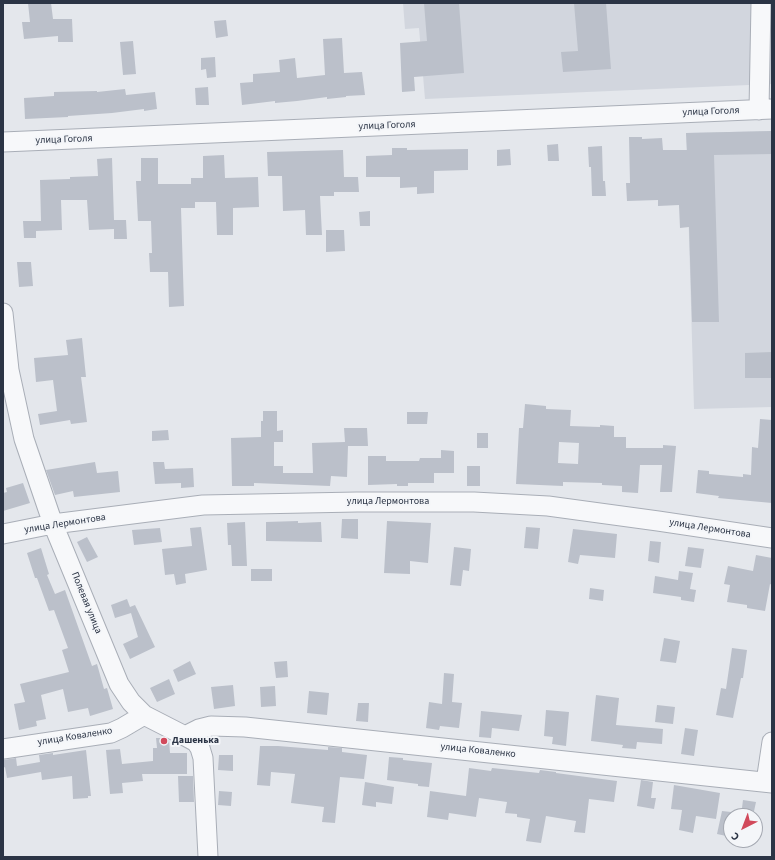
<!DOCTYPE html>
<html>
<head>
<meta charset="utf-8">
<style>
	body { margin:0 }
	#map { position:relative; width:775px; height:860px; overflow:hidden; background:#e4e7ec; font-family:"Source Sans 3",sans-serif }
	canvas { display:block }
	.frame { position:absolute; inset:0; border:4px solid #2b3445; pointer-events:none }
	.north { position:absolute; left:723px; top:808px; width:40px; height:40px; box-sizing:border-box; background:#f4f6f9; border:1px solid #a4a8b1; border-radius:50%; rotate:222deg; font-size:11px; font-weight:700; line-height:16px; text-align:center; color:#2b3445 }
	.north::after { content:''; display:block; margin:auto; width:14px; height:18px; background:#d1495b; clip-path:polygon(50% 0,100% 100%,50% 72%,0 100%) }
</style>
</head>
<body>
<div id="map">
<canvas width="775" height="860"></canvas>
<div class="frame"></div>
<div class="north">С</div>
</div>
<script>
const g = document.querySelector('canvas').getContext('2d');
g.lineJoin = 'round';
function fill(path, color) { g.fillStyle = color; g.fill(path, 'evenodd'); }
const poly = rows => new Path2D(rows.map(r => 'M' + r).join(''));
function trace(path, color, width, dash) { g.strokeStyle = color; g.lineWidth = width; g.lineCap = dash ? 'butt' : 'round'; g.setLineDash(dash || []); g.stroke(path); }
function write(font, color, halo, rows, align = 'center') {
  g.font = font + ' "Source Sans 3",sans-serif'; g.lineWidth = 4; g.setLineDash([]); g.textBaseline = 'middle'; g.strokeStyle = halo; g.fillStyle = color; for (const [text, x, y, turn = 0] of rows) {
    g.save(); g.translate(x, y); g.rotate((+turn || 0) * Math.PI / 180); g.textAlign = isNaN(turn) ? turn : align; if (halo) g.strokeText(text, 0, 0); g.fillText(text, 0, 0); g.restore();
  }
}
const built = poly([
	[403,3,772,3,772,84,425,99,419,28,405,29],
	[772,131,772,407,694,409,686,133]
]);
const building = poly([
	[28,3,51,3,53,19,72,19,73,42,58,42,58,36,24,39,22,22,30,22],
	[424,3,459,3,464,73,414,77,415,91,402,92,400,43,427,41],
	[574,3,606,3,611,69,563,72,561,52,578,51],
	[226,20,228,36,216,38,214,21],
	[342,38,344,73,362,72,365,95,346,96,346,97,327,99,327,97,297,101,275,103,275,101,242,105,240,83,253,82,253,74,280,72,279,60,295,58,297,78,325,75,323,39],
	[133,41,136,74,123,75,120,42],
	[215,57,216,77,207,78,206,69,201,70,201,58],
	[208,87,209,105,196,105,195,88],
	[125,89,126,95,155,92,157,109,144,111,144,109,112,113,68,116,68,117,25,119,24,98,54,96,54,92,97,91,97,92],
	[772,131,772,154,714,155,719,322,692,322,689,227,680,228,679,205,658,206,658,200,627,201,626,183,630,183,629,137,642,137,642,139,662,138,663,150,687,150,686,133],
	[558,144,559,161,548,161,547,145],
	[602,146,603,181,605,181,606,196,592,196,591,167,589,167,588,147],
	[392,148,407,148,407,150,468,149,468,170,434,171,434,193,417,194,417,187,400,188,400,177,366,177,366,156,392,155],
	[510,149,511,165,497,166,497,150],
	[343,150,344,177,358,177,359,192,334,192,334,196,320,196,322,235,306,235,305,210,283,211,282,176,268,176,267,152],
	[224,155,225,178,258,177,259,207,233,208,233,235,217,235,216,202,195,202,195,208,181,208,184,306,169,307,168,272,150,272,149,253,152,253,151,221,138,221,136,181,141,181,141,158,158,158,158,184,191,184,191,178,203,178,203,156],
	[112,158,114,220,126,220,127,239,114,239,114,229,89,230,87,200,61,200,62,230,36,231,36,238,24,238,23,221,41,221,40,180,70,179,70,177,98,176,97,159],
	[370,211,370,226,360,226,359,212],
	[326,230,344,230,345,251,326,252],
	[17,262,31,262,33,286,19,287],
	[82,338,86,377,81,377,87,422,71,424,70,420,40,425,38,414,57,411,53,380,36,382,34,358,68,355,66,340],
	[772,352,772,378,745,378,745,353],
	[525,404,546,406,546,409,571,410,570,426,600,427,600,425,614,426,614,437,626,437,626,448,663,448,663,445,676,446,672,492,660,492,662,465,640,465,638,493,622,492,622,486,602,485,602,483,563,482,563,486,516,484,519,428,523,428],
	[559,442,579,443,578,464,558,463],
	[263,411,277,411,277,431,283,430,283,442,274,442,274,466,283,466,283,473,313,473,312,443,345,442,344,428,367,428,368,446,348,446,347,477,331,476,330,486,254,483,254,486,232,486,231,438,261,437,261,421,263,421],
	[407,412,428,412,427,424,407,424],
	[760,419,772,420,772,503,718,498,719,496,696,493,698,470,709,471,709,474,743,477,743,474,751,475,752,447,758,448],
	[168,430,169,440,152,441,152,431],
	[477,433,488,433,488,448,477,448],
	[441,450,454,451,454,473,434,473,434,483,408,483,408,486,397,486,397,484,368,485,368,456,386,456,386,461,419,461,420,458,441,458],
	[95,462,97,473,118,471,120,492,74,497,73,491,55,495,46,470],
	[153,462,164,462,165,469,193,468,194,487,181,488,181,483,155,484],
	[467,466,480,466,480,486,467,486],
	[23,483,30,503,3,511,3,493,7,492,6,488],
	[342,519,358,519,358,539,341,538],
	[298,521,298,523,321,522,322,542,266,541,266,522],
	[387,521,431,523,428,563,410,561,410,574,384,573],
	[245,522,247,566,232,566,231,545,228,545,227,523],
	[201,527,207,570,185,574,186,583,176,585,174,574,165,575,162,549,192,546,190,528],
	[526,527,540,528,538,549,524,548],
	[160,528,162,542,134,545,132,530],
	[573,529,617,534,615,558,580,555,578,564,568,562],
	[87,537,98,557,87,562,77,542],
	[650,541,661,542,659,563,648,561],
	[454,547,471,549,469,571,463,570,461,586,450,585],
	[688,547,704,549,701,568,685,566],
	[41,548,49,574,47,575,55,594,65,590,92,666,97,664,104,689,107,688,113,709,90,716,88,708,68,712,63,689,41,695,46,719,36,721,37,726,19,730,14,704,25,702,20,684,69,672,62,650,68,648,54,610,49,611,37,578,35,578,27,553],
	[756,555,772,558,772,585,770,584,765,611,747,608,747,605,727,602,730,585,724,584,728,566,753,571],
	[251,569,272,569,272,581,251,581],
	[679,571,693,573,690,589,696,590,694,602,681,600,681,597,653,593,655,576,678,580],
	[590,588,604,590,603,601,589,599],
	[127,599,130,607,135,605,155,647,130,659,123,644,138,637,131,613,115,618,111,605],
	[664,638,680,641,676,663,660,661],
	[732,648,747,650,743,678,741,678,733,718,716,715,721,688,726,689],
	[190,661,196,674,178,682,173,670],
	[287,661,288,677,276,678,274,662],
	[444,673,454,674,452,702,462,703,459,728,440,726,439,730,426,728,429,702,442,704],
	[169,679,175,694,157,702,150,688],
	[233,685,235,706,214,709,211,687],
	[275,686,276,706,261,707,260,687],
	[309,691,329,693,327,715,307,713],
	[596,695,619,698,616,725,663,729,662,744,637,742,636,749,622,748,623,745,591,741],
	[358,703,369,703,368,722,356,721],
	[657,705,675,707,673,724,655,722],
	[546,710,569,712,566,746,552,744,553,737,544,736],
	[481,711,522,715,519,731,492,728,491,738,479,737],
	[685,728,698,730,694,756,681,754],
	[156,738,164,738,169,740,170,753,187,753,187,774,142,774,143,781,122,783,123,793,110,794,106,750,120,749,122,764,153,761,153,748,157,748],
	[260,746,278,746,328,750,328,747,342,748,342,752,367,755,364,779,340,777,335,823,322,822,324,807,291,803,295,774,271,772,270,786,257,785],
	[86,750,91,796,88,796,88,798,73,799,72,776,42,780,41,772,7,778,5,767,3,768,3,760,16,758,17,766,40,762,39,755,53,753,53,755],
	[219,755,233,755,233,771,218,770],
	[389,757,403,758,403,760,432,763,429,787,418,786,418,784,387,780],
	[469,768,491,771,492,768,539,773,540,770,556,772,556,773,617,781,614,802,589,799,585,833,574,832,576,821,546,816,541,843,526,841,530,819,517,817,517,814,505,813,507,802,479,798,476,817,449,813,448,820,427,817,430,791,466,796],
	[178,776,193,776,194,802,179,802],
	[641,780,653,782,651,798,656,798,654,809,637,806],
	[365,782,394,787,392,804,376,802,376,807,362,805],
	[674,785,720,793,716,819,696,816,693,833,679,830,682,810,671,809],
	[219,791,232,792,231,806,218,805],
	[743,800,756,802,753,816,741,816],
	[722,811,731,812,731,837,717,834]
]);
const minor = poly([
	[759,110,761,3],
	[3,142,772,109],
	[3,313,9,370,24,439,53,524,119,684,131,702,144,715,185,736,196,742,200,748,203,758,208,857],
	[3,534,53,524,203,505,357,502,474,502,548,506,658,521,772,538],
	[185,736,199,729,211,726,245,727,772,783],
	[3,749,111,733,122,728,144,715],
	[766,782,772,742]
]);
const markers = [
	[164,741,4,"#d1495b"]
];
const streetNames = [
	["улица Гоголя",711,112,-2],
	["улица Гоголя",387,126,-2],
	["улица Гоголя",64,140,-2],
	["улица Лермонтова",388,502],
	["улица Лермонтова",65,524,-9],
	["улица Лермонтова",710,529,9],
	["Полевая улица",86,603,68],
	["улица Коваленко",75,737,-9],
	["улица Коваленко",478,751,6]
];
const poiNames = [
	["Дашенька",172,741]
];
fill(built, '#d2d6de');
fill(building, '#bbc0ca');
trace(minor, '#a9aeb7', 21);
trace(minor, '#f7f8fa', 19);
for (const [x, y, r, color] of markers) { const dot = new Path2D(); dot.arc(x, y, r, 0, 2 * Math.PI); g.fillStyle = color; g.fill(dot); trace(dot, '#f4f6f9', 1.5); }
write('10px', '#2b3445', '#f4f6f9', streetNames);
write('bold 10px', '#2b3445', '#f4f6f9', poiNames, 'left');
</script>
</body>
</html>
